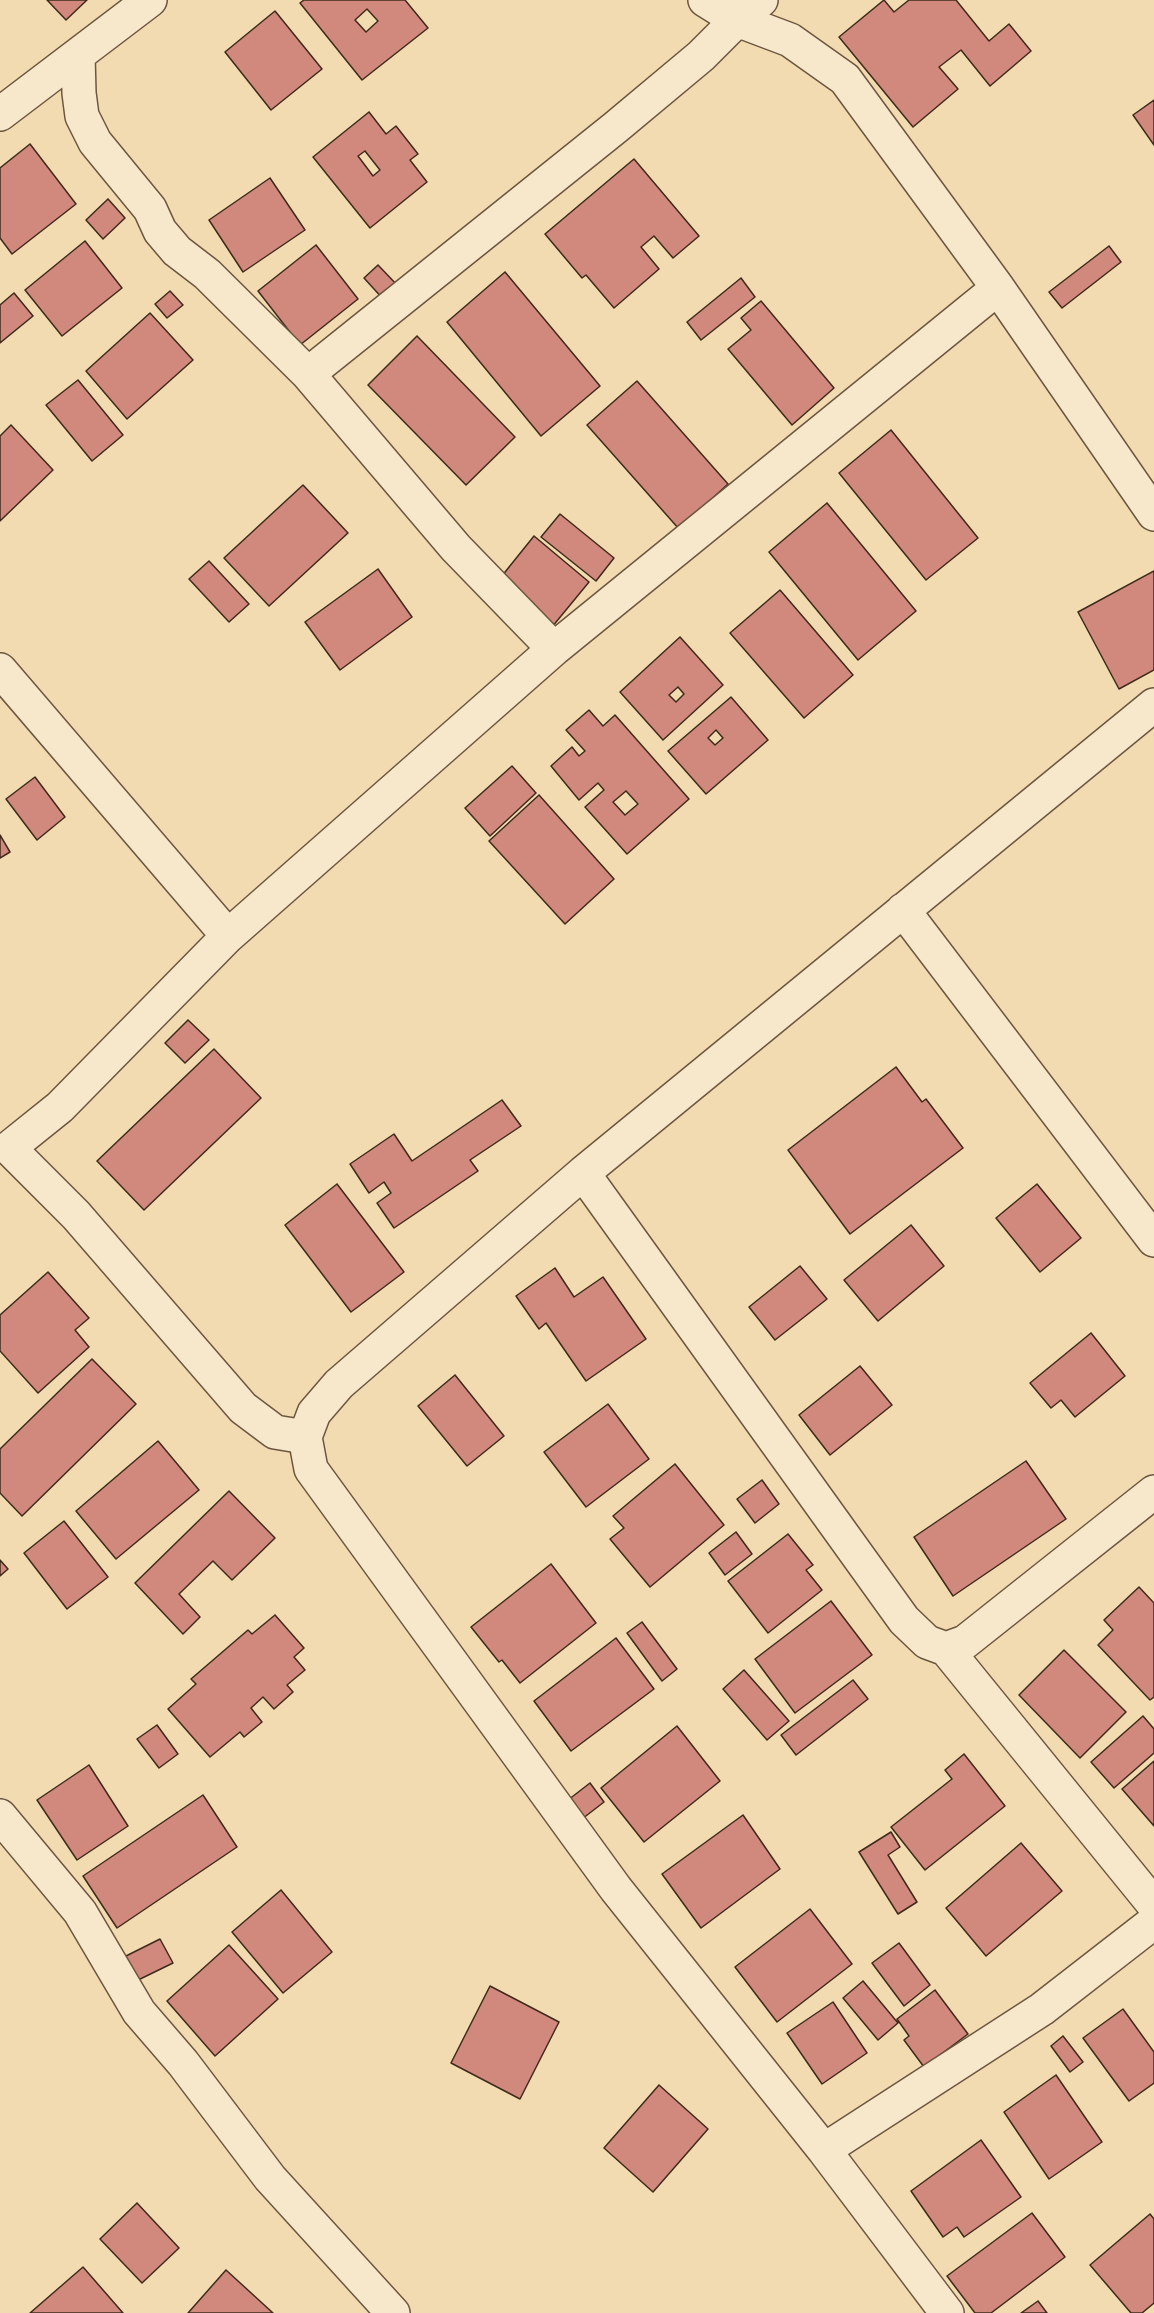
<!DOCTYPE html>
<html>
<head>
<meta charset="utf-8">
<style>
	body { margin:0 }
	canvas { display:block; background:#f2dbb0 }
</style>
</head>
<body>
<canvas width="1154" height="2313"></canvas>
<script>
const g = document.querySelector('canvas').getContext('2d');
g.lineJoin = 'round';
function fill(path, color) { g.fillStyle = color; g.fill(path, 'evenodd'); }
const poly = rows => new Path2D(rows.map(r => 'M' + r).join(''));
function trace(path, color, width, dash) { g.strokeStyle = color; g.lineWidth = width; g.lineCap = dash ? 'butt' : 'round'; g.setLineDash(dash || []); g.stroke(path); }
const building = poly([
	[47,0,87,0,66,20,47,0],
	[304,0,405,0,428,28,362,80,300,3,304,0],
	[367,9,378,21,366,32,355,20,367,9],
	[884,0,894,12,909,0,956,0,989,41,1009,24,1031,51,990,86,961,50,939,67,958,89,913,127,839,37,884,0],
	[275,11,322,69,271,110,225,52,275,11],
	[1154,100,1154,145,1133,115,1154,100],
	[369,112,386,134,396,126,418,154,410,160,427,182,370,228,313,157,369,112],
	[365,151,380,170,373,176,358,156,365,151],
	[30,144,76,204,12,254,0,238,0,168,30,144],
	[634,159,699,236,673,258,654,236,641,247,659,269,614,308,586,275,582,278,545,234,634,159],
	[270,178,305,230,243,272,209,220,270,178],
	[108,199,125,218,103,239,86,220,108,199],
	[85,241,122,288,62,336,25,290,85,241],
	[316,245,358,299,300,345,258,291,316,245],
	[1109,246,1121,262,1062,308,1049,292,1109,246],
	[378,265,398,286,384,300,364,278,378,265],
	[505,272,600,386,541,436,447,322,505,272],
	[741,278,755,297,701,340,687,322,741,278],
	[170,291,183,305,167,318,155,304,170,291],
	[14,293,33,316,0,343,0,305,14,293],
	[761,301,834,388,792,425,728,349,751,330,741,318,761,301],
	[150,313,193,360,127,419,86,371,150,313],
	[417,336,515,437,466,485,368,385,417,336],
	[78,380,123,435,92,461,46,405,78,380],
	[637,381,728,484,679,529,587,425,637,381],
	[11,425,53,470,0,521,0,436,11,425],
	[891,430,978,538,926,580,839,473,891,430],
	[303,485,348,533,269,606,224,558,303,485],
	[827,503,916,611,858,660,769,552,827,503],
	[560,514,614,558,596,581,541,537,560,514],
	[534,536,589,582,552,627,497,582,534,536],
	[209,561,249,604,229,622,189,579,209,561],
	[378,569,412,617,340,670,305,622,378,569],
	[1154,571,1154,670,1119,689,1078,612,1154,571],
	[780,590,853,675,804,718,730,633,780,590],
	[680,637,723,685,663,740,620,692,680,637],
	[678,687,684,694,676,702,669,695,678,687],
	[731,697,768,740,706,794,668,751,731,697],
	[716,730,723,738,715,745,708,738,716,730],
	[589,710,603,726,615,715,689,799,627,854,585,807,604,790,598,783,579,800,551,766,572,747,579,756,585,751,566,730,589,710],
	[626,791,638,804,625,815,613,802,626,791],
	[512,766,536,793,490,836,465,808,512,766],
	[35,777,65,817,37,840,6,799,35,777],
	[539,795,614,879,565,924,489,841,539,795],
	[0,835,10,852,0,858,0,835],
	[188,1020,209,1040,185,1063,165,1043,188,1020],
	[214,1049,261,1098,144,1210,97,1161,214,1049],
	[896,1067,922,1102,926,1099,963,1148,850,1234,788,1150,896,1067],
	[502,1100,521,1126,470,1160,478,1171,394,1228,377,1203,391,1193,384,1182,369,1193,350,1164,394,1134,412,1161,502,1100],
	[337,1184,404,1272,351,1312,285,1225,337,1184],
	[1037,1184,1081,1238,1040,1272,996,1218,1037,1184],
	[911,1225,944,1266,878,1321,844,1280,911,1225],
	[800,1266,827,1299,775,1340,749,1307,800,1266],
	[555,1268,574,1297,603,1277,646,1339,586,1381,546,1323,539,1329,516,1296,555,1268],
	[48,1272,89,1318,75,1330,89,1347,38,1393,0,1351,0,1315,48,1272],
	[1091,1333,1125,1376,1075,1417,1061,1400,1051,1408,1030,1383,1091,1333],
	[92,1359,136,1404,22,1516,0,1493,0,1449,92,1359],
	[860,1366,892,1405,830,1455,799,1415,860,1366],
	[455,1375,504,1436,467,1466,418,1406,455,1375],
	[608,1404,649,1459,586,1507,544,1452,608,1404],
	[158,1441,199,1490,116,1559,76,1511,158,1441],
	[1026,1461,1066,1519,953,1596,914,1537,1026,1461],
	[675,1464,724,1525,650,1587,610,1539,624,1528,613,1516,675,1464],
	[762,1480,779,1504,755,1523,737,1499,762,1480],
	[229,1491,275,1538,232,1580,213,1561,179,1594,200,1617,183,1634,135,1583,229,1491],
	[64,1521,108,1577,67,1609,24,1553,64,1521],
	[736,1532,752,1554,725,1575,709,1553,736,1532],
	[788,1534,813,1565,806,1570,822,1590,768,1633,728,1581,788,1534],
	[0,1560,8,1569,0,1576,0,1560],
	[551,1564,596,1623,520,1683,502,1660,499,1662,471,1627,551,1564],
	[1139,1587,1154,1603,1154,1697,1150,1700,1098,1645,1113,1630,1104,1620,1139,1587],
	[831,1601,872,1655,795,1713,755,1659,831,1601],
	[275,1615,304,1648,294,1657,305,1670,287,1685,293,1692,274,1709,263,1697,251,1708,262,1722,244,1737,240,1732,210,1757,168,1709,196,1684,191,1679,248,1630,252,1634,275,1615],
	[642,1622,677,1669,662,1681,627,1633,642,1622],
	[616,1638,654,1689,571,1751,534,1701,616,1638],
	[1064,1650,1126,1712,1080,1758,1019,1695,1064,1650],
	[744,1670,789,1721,767,1740,723,1689,744,1670],
	[853,1680,868,1699,796,1755,781,1735,853,1680],
	[1143,1716,1154,1729,1154,1753,1114,1788,1091,1762,1143,1716],
	[157,1725,178,1754,159,1768,137,1739,157,1725],
	[677,1726,720,1781,644,1842,601,1788,677,1726],
	[964,1754,1005,1806,925,1870,891,1827,952,1779,945,1770,964,1754],
	[1154,1761,1154,1826,1122,1789,1154,1761],
	[89,1765,128,1826,77,1860,37,1800,89,1765],
	[590,1783,604,1802,582,1819,568,1800,590,1783],
	[203,1795,237,1847,117,1928,83,1876,203,1795],
	[743,1815,780,1869,701,1928,662,1874,743,1815],
	[891,1832,900,1847,888,1855,917,1902,898,1914,859,1852,891,1832],
	[1021,1843,1062,1891,986,1956,946,1908,1021,1843],
	[281,1890,332,1952,283,1993,232,1932,281,1890],
	[810,1909,852,1964,777,2022,735,1967,810,1909],
	[160,1939,173,1963,134,1982,122,1958,160,1939],
	[899,1943,930,1985,904,2006,872,1963,899,1943],
	[229,1945,278,1999,215,2056,167,2001,229,1945],
	[863,1981,898,2023,878,2040,843,1998,863,1981],
	[490,1986,559,2022,520,2099,451,2063,490,1986],
	[935,1990,968,2034,924,2067,904,2040,909,2036,897,2019,935,1990],
	[833,2002,867,2053,822,2084,787,2033,833,2002],
	[1123,2009,1154,2052,1154,2083,1129,2101,1083,2038,1123,2009],
	[1063,2036,1083,2062,1070,2072,1051,2046,1063,2036],
	[1056,2075,1102,2142,1049,2179,1004,2112,1056,2075],
	[659,2085,708,2129,653,2192,604,2148,659,2085],
	[981,2140,1021,2197,964,2237,957,2227,943,2237,911,2191,981,2140],
	[137,2203,179,2248,142,2283,100,2239,137,2203],
	[1032,2213,1065,2257,991,2313,975,2313,947,2276,1032,2213],
	[1150,2214,1154,2219,1154,2303,1142,2313,1131,2313,1090,2265,1150,2214],
	[83,2267,123,2313,30,2313,83,2267],
	[226,2270,273,2313,188,2313,226,2270],
	[1038,2301,1047,2313,1021,2313,1038,2301]
]);
const minor = poly([
	[705,0,737,20,790,40,845,79,998,288,1154,514],
	[78,55,79,93,82,116,95,142,150,209,160,231,177,251,207,274,308,374,456,548,554,649],
	[0,114,150,0],
	[308,374,616,127,701,56,737,20,761,0],
	[0,670,228,936],
	[903,910,1154,1240],
	[583,1173,904,1620,927,1642,946,1649,1154,1905],
	[305,1437,275,1432,243,1408,76,1215,9,1148,60,1107,228,936,554,649,998,288],
	[946,1649,965,1642,1154,1492],
	[0,1816,80,1912,139,2012,183,2063,270,2178,393,2313],
	[824,2150,1042,2009,1154,1922],
	[947,2313,824,2150,616,1889,311,1469,305,1437,314,1413,339,1384,583,1173,1154,705]
]);
fill(building, '#d2897d');
trace(building, '#3f2a1b', 1.5);
trace(minor, '#6c5640', 36);
trace(minor, '#f7e8cc', 33);
</script>
</body>
</html>
